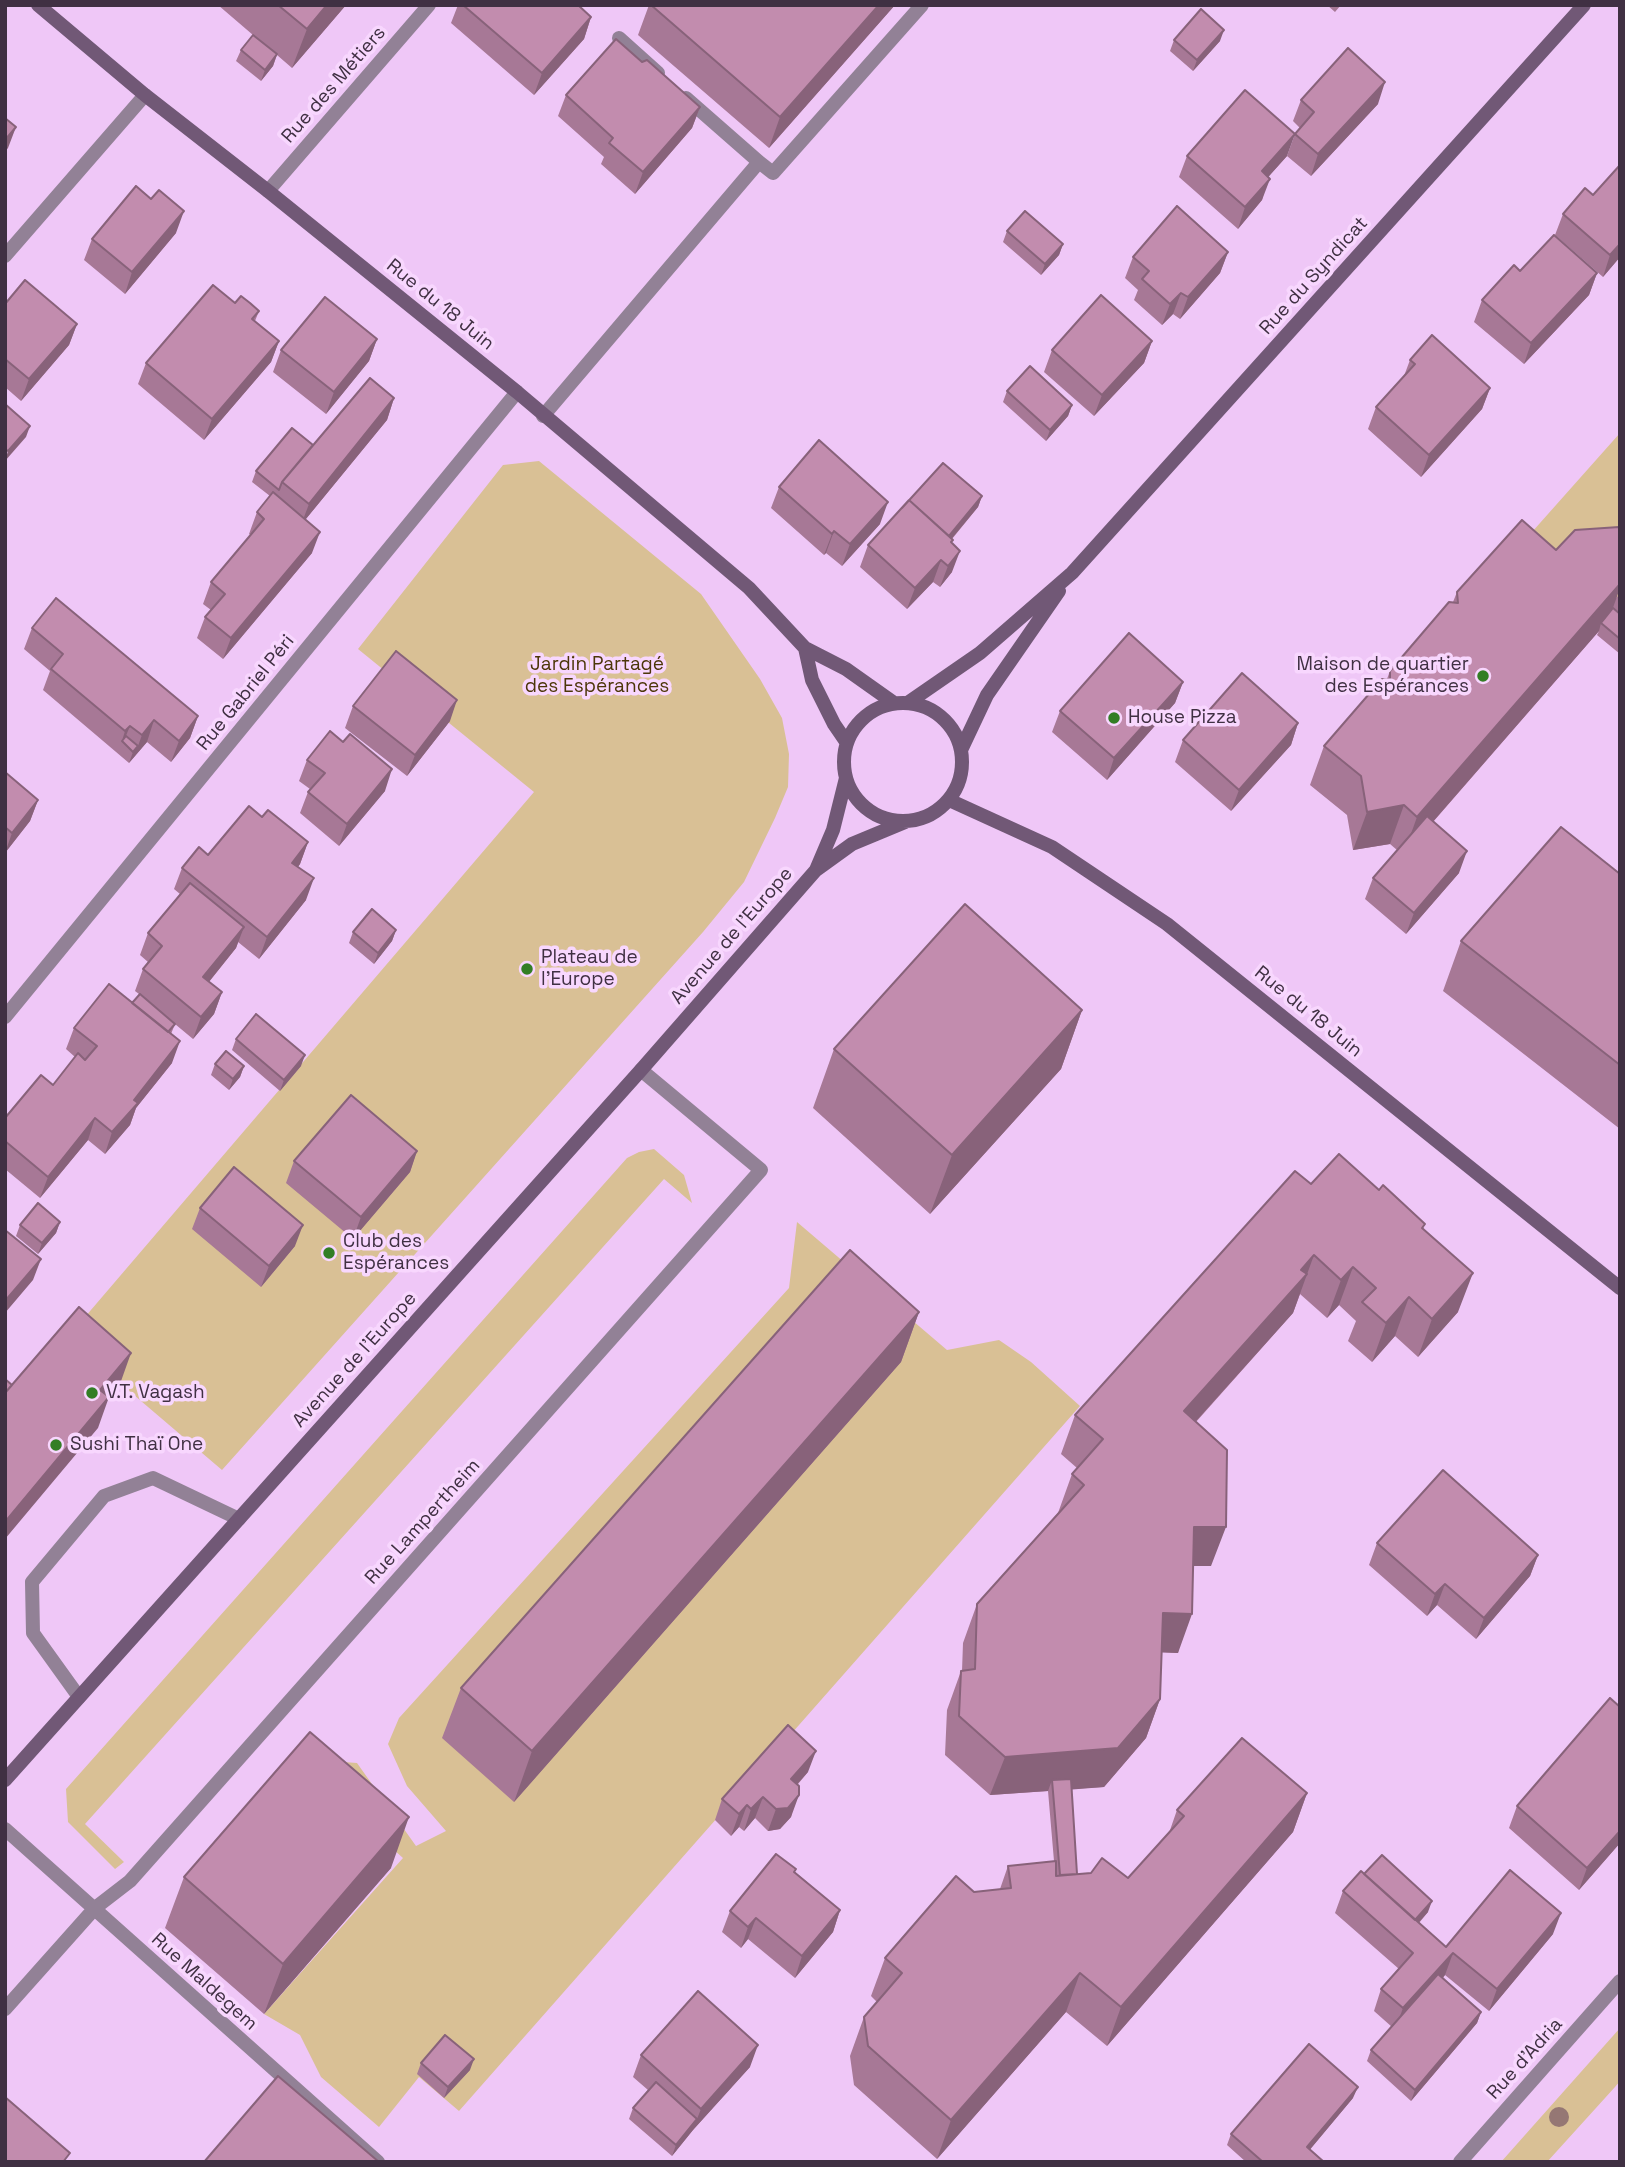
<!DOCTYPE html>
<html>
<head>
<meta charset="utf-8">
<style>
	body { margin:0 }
	#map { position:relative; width:1625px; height:2167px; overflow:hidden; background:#efc7f7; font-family:"Space Grotesk",sans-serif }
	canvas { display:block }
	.frame { position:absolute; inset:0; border:7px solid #403043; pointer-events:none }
</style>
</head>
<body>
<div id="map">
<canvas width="1625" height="2167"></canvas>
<div class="frame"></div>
</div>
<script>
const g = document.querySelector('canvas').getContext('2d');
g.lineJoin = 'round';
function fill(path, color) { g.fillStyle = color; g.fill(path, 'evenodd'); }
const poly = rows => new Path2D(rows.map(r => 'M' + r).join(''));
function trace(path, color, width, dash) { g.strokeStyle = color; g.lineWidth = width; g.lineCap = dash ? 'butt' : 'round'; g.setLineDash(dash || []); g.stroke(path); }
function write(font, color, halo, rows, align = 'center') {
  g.font = font + ' "Space Grotesk",sans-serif'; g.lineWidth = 7; g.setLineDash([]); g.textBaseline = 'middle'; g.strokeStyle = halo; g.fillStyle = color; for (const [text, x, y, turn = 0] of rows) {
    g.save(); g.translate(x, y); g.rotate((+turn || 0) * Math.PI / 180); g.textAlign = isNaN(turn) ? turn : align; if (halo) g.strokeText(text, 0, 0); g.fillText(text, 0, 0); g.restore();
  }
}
const green = poly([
	[1620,433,1620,628,1508,559],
	[539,461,701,594,760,679,782,718,789,754,788,787,775,818,744,882,703,932,222,1470,67,1338,534,792,358,649,503,465],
	[654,1149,684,1175,692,1203,664,1179,85,1824,124,1862,115,1869,68,1822,66,1789,627,1158,639,1152],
	[797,1222,947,1350,999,1340,1031,1362,1080,1406,459,2111,419,2077,379,2127,321,2077,300,2035,264,2014,403,1858,291,1758,357,1763,416,1846,446,1831,407,1786,388,1744,399,1718,789,1288],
	[1620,2028,1620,2081,1615,2087,1547,2162,1501,2162]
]);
const lane = poly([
	[619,38,658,73],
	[686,98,759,162],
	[543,416,759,162,773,173,922,5],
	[79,1697,33,1633,32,1582,104,1496,153,1478,239,1519]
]);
const street = poly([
	[268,191,429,5],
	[5,256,145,95],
	[5,1017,517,392],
	[5,1829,378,2162],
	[5,2009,95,1908,130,1881,761,1170,641,1070],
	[1460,2162,1620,1981]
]);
const secondary = poly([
	[38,5,145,95,268,191,517,392,749,588,805,648,846,669,894,703],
	[805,648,812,680,834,724,847,743],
	[909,702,980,653,1072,573,1584,5],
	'844 762a59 59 0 1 1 118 0a59 59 0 1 1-118 0Z',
	[962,748,987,695,1059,591],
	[949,800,1052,847,1167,924,1620,1288],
	[816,870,833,830,846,778],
	[5,1780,641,1070,816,870,852,844,905,822]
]);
const trees = [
	[1559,2117]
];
const wall = poly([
	[218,5,346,5,292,68,277,55,273,66,261,81,236,61,241,50,253,35],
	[458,5,463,5,591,17,584,39,534,95,451,23],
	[649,5,895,5,769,148,638,35],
	[1327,5,1341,5,1335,12],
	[1174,40,1220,41,1193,71,1170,51],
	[642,62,700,107,692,128,635,194,601,164,604,157,558,116,566,95],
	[1301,100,1378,104,1311,176,1287,156,1295,134,1300,128,1293,121],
	[1187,156,1287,156,1268,177,1262,200,1238,229,1179,177],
	[1620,165,1620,257,1603,277,1555,235,1563,214,1593,195],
	[1007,231,1063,244,1059,255,1041,275,1003,242],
	[176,233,125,294,84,260,92,239],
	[1228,252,1220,273,1180,319,1173,314,1162,325,1134,300,1138,290,1125,278,1133,257],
	[1520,271,1597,273,1589,295,1524,364,1474,322,1482,300],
	[235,303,259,311,255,321,279,341,271,362,204,440,138,384,146,363],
	[5,304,77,324,69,345,21,401,5,387],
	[377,339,369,361,326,414,273,372,281,350],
	[1152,341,1144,363,1094,416,1044,372,1052,350],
	[1410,360,1490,388,1482,409,1421,477,1368,429,1376,407,1404,376],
	[1007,391,1072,405,1068,416,1046,441,1003,402],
	[394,398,387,420,305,520,312,553,223,659,197,638,205,617,211,610,203,604,211,582,251,535,249,534,257,512,270,496,252,482,256,471,313,445],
	[779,487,880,524,842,566,826,553,824,555,771,508],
	[982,496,978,507,952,539,952,572,940,587,933,582,907,609,860,567,868,545],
	[1556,550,1616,598,1620,594,1620,654,1597,635,1599,631,1433,822,1459,873,1406,934,1365,899,1373,878,1397,850,1390,844,1353,850,1347,815,1310,785,1324,746,1387,679,1390,671,1453,602,1457,592],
	[32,628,198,716,190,738,171,762,147,742,129,763,43,690,50,671,24,649],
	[1183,682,1175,703,1107,780,1052,732,1060,711],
	[353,706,450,721,407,776,345,728],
	[1298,723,1291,745,1231,811,1175,762,1183,740],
	[307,760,385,791,339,846,300,813,308,792,310,789,299,781],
	[5,772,38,800,30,821,5,853],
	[262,817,308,842,300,864,298,867,306,900,259,959,238,942,236,948,209,982,222,992,214,1014,193,1039,175,1024,171,1034,172,1063,136,1108,130,1125,105,1154,88,1140,40,1198,5,1169,5,1118,53,1085,75,1057,66,1049,74,1028,132,1003,139,994,135,991,143,969,148,962,140,955,148,933,180,894,174,889,182,868,208,855],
	[1620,874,1620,1129,1443,991,1461,941],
	[396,930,392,941,374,964,349,943,353,932],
	[1082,1010,1061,1069,930,1214,813,1108,834,1049],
	[236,1039,301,1066,280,1091,232,1050],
	[215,1064,244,1066,240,1077,229,1090,211,1075],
	[417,1151,410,1172,353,1239,286,1183,294,1161],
	[1311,1184,1379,1190,1425,1224,1423,1229,1458,1312,1418,1357,1395,1336,1372,1362,1348,1341,1356,1321,1339,1305,1327,1318,1300,1294,1293,1313,1196,1422,1211,1566,1193,1566,1178,1653,1162,1652,1160,1699,1146,1738,1104,1787,1071,1789,1077,1874,1128,1878,1169,1833,1177,1810,1307,1793,1293,1832,1107,2046,1066,2012,937,2159,854,2085,850,2056,864,2017,877,2002,871,1996,885,1958,974,1892,1000,1889,1008,1866,1054,1861,1048,1791,990,1795,945,1755,947,1710,961,1671,962,1671,963,1643,977,1604,1058,1513,1072,1474,1077,1468,1061,1454,1075,1415],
	[200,1208,295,1246,261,1287,192,1229],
	[60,1222,56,1233,38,1254,16,1236,20,1225],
	[919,1312,901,1362,514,1802,442,1738,461,1688],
	[1377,1543,1538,1555,1530,1576,1476,1639,1437,1605,1427,1616,1369,1565],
	[808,1772,798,1784,791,1817,780,1829,768,1831,755,1818,744,1831,739,1827,731,1836,715,1820,722,1799],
	[1517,1806,1620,1843,1579,1890,1509,1828],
	[391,1868,264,2014,165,1928,184,1877],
	[795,1872,840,1910,833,1932,795,1978,748,1939,741,1948,722,1932,730,1911],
	[1364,1874,1428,1912,1419,1923,1446,1947,1553,1934,1489,2011,1445,1975,1443,1978,1481,2012,1477,2023,1411,2101,1367,2061,1371,2050,1392,2027,1374,2011,1381,1989,1399,1969,1335,1913,1343,1891],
	[641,2055,750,2067,693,2130,672,2156,629,2119,633,2108,648,2090,633,2077],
	[421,2063,470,2070,444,2098,417,2074],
	[1353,2098,1310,2149,1324,2162,1246,2162,1227,2145,1231,2134]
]);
const shadedWall = poly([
	[327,5,346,5,292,68,307,29],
	[879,5,895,5,769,148,780,117],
	[591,17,584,39,534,95,542,73],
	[1224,30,1220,41,1193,71,1197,60],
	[277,54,273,66,261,81,265,70],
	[1385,82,1378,104,1311,176,1318,154],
	[700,107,692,128,635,194,643,172],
	[16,127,8,148,5,152,5,140],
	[1295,134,1287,156,1254,193,1262,171],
	[1270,179,1262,200,1238,229,1245,207],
	[184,211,176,233,125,294,132,272],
	[1063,244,1059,255,1041,275,1045,264],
	[1620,244,1620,257,1603,277,1610,255],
	[1228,252,1220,273,1180,319,1188,297],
	[1597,273,1589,295,1524,364,1531,343],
	[1181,293,1173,314,1162,325,1170,304],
	[77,324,69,345,21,401,29,379],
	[377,339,369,361,326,414,334,392],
	[279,341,271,362,204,440,212,419],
	[1152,341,1144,363,1094,416,1102,395],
	[1490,388,1482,409,1421,477,1429,455],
	[394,398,387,420,301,525,309,504],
	[1072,405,1068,416,1046,441,1050,430],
	[30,426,26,437,5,461,8,451],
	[982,496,978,507,938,555,942,544],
	[888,502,880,524,842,566,850,544],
	[834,531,826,553,824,555,832,534],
	[320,532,312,553,223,659,231,638],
	[960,551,952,572,940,587,948,566],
	[941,560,933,582,907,609,915,588],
	[1620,584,1620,588,1609,619,1601,623,1599,631,1403,856,1417,817],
	[1183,682,1175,703,1107,780,1114,758],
	[457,700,450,721,407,776,415,755],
	[198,716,190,738,171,762,179,741],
	[154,720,147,742,129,763,133,752,138,746,142,735],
	[1298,723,1291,745,1231,811,1239,790],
	[130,726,123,743,122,741,125,731],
	[392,769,385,791,339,846,347,824],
	[38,800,30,821,5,853,12,833],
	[1404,805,1390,844,1353,850,1367,812],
	[308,842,300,864,285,884,292,863],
	[1467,851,1459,873,1406,934,1414,913],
	[314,878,306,900,259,959,267,937],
	[244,927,236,948,195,999,203,977],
	[396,930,392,941,374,964,378,953],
	[222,992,214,1014,193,1039,201,1017],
	[1082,1010,1061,1069,930,1214,952,1155],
	[180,1041,172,1063,136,1108,130,1125,105,1154,112,1132,134,1100],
	[305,1055,301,1066,280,1091,284,1080],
	[244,1066,240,1077,229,1090,233,1079],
	[95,1118,88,1140,40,1198,48,1177],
	[417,1151,410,1172,353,1239,361,1217],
	[60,1222,56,1233,38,1254,42,1243],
	[303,1225,295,1246,261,1287,269,1266],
	[1314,1255,1293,1313,1170,1450,1184,1411],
	[41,1259,33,1280,5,1313,5,1301],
	[1353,1267,1339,1305,1327,1318,1341,1280],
	[1473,1273,1458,1312,1418,1357,1432,1319],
	[1409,1297,1395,1336,1372,1362,1386,1323],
	[919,1312,901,1362,514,1802,532,1751],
	[131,1353,120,1384,89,1421,100,1390],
	[109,1397,98,1428,5,1539,5,1522],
	[1194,1527,1226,1527,1211,1566,1180,1566],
	[1538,1555,1530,1576,1476,1639,1484,1618],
	[1445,1584,1437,1605,1427,1616,1435,1594],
	[1163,1613,1192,1614,1178,1653,1148,1652],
	[1160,1699,1146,1738,1104,1787,1053,1791,1052,1780,1048,1791,990,1795,1005,1757],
	[816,1751,808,1772,783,1800,791,1779],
	[1307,1793,1293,1832,1107,2046,1121,2007],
	[799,1795,791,1817,780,1829,768,1831,776,1809],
	[763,1797,755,1818,744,1831,751,1809],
	[747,1805,739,1827,731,1836,739,1814],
	[409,1817,391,1868,264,2014,283,1964],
	[1620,1831,1620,1843,1579,1890,1587,1868],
	[1432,1901,1428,1912,1404,1939,1408,1927],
	[840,1910,833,1932,795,1978,802,1956],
	[1561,1913,1553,1934,1489,2011,1497,1989],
	[756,1918,748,1939,741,1948,748,1927],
	[1453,1953,1445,1975,1395,2030,1403,2008],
	[1080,1973,1066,2012,937,2159,951,2120],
	[1481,2012,1477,2023,1411,2101,1415,2090],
	[758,2045,750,2067,693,2130,672,2156,676,2145,697,2119,701,2109],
	[474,2059,470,2070,444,2098,448,2087],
	[1358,2087,1353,2098,1303,2158,1307,2147]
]);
const building = poly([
	[278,5,327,5,307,29,278,5],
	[463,5,578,5,591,17,542,73,463,5],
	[651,5,879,5,780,117,651,5],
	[1201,9,1224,30,1197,60,1174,40,1201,9],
	[253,35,277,54,265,70,241,50,253,35],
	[616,39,642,62,647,60,700,107,643,172,609,143,613,138,566,95,616,39],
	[1348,48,1385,82,1318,154,1295,134,1314,112,1301,100,1348,48],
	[1245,90,1295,134,1262,171,1270,179,1245,207,1187,156,1245,90],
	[5,118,16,127,5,140,5,118],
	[1620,165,1620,244,1610,255,1563,214,1585,188,1593,195,1620,165],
	[136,186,151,199,159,190,184,211,132,272,92,239,136,186],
	[1177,206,1228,252,1188,297,1181,293,1170,304,1142,279,1149,271,1133,257,1177,206],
	[1025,211,1063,244,1045,264,1007,231,1025,211],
	[1554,235,1597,273,1531,343,1482,300,1514,265,1520,271,1554,235],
	[25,280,77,324,29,379,5,359,5,304,25,280],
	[213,285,235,303,241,296,250,303,259,311,252,319,279,341,212,419,146,363,213,285],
	[1101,295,1152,341,1102,395,1052,350,1101,295],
	[325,297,377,339,334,392,281,350,325,297],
	[1432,335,1490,388,1429,455,1376,407,1415,364,1410,360,1432,335],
	[1030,366,1072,405,1050,430,1007,391,1030,366],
	[370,378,394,398,309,504,282,482,370,378],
	[5,404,30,426,8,451,5,449,5,404],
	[292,428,313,445,282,482,279,490,256,471,292,428],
	[819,440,888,502,850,544,834,531,832,534,779,487,819,440],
	[943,463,982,496,949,536,909,500,902,508,943,463],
	[273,492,320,532,231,638,205,617,225,594,211,582,264,519,257,512,273,492],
	[909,500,953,540,951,542,960,551,948,566,941,560,915,588,868,545,909,500],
	[1522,520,1556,550,1575,530,1619,527,1620,584,1417,817,1404,805,1367,812,1361,776,1324,746,1382,679,1390,680,1390,671,1449,602,1458,603,1457,592,1522,520],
	[56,598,198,716,179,741,154,720,142,735,130,726,125,731,51,669,63,654,32,628,56,598],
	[1613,608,1620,614,1620,639,1601,623,1613,608],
	[1129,633,1183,682,1114,758,1060,711,1129,633],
	[396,651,457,700,415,755,353,706,396,651],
	[1242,673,1298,723,1239,790,1183,740,1242,673],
	[330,731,343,742,350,734,392,769,347,824,308,792,325,773,307,760,330,731],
	[126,736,138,746,133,752,122,741,126,736],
	[5,772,38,800,12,833,5,827,5,772],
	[249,806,262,817,268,810,308,842,292,863,314,878,267,937,182,868,199,847,208,855,249,806],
	[1427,816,1467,851,1414,913,1373,878,1427,816],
	[1561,827,1620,874,1620,1065,1461,941,1561,827],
	[190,883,244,927,203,977,222,992,201,1017,143,969,162,946,148,933,190,883],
	[965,904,1082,1010,952,1155,834,1049,965,904],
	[372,909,396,930,378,953,353,932,372,909],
	[109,984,180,1041,134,1100,138,1103,112,1132,95,1118,48,1177,5,1141,5,1118,41,1075,53,1085,78,1053,85,1060,97,1046,74,1028,109,984],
	[140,994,175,1024,168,1032,132,1003,140,994],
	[256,1014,305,1055,284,1080,236,1039,256,1014],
	[226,1051,244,1066,233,1079,215,1064,226,1051],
	[351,1095,417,1151,361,1217,294,1161,351,1095],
	[1339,1154,1379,1190,1383,1185,1425,1224,1422,1228,1473,1273,1432,1319,1409,1297,1386,1323,1362,1302,1376,1288,1353,1267,1341,1280,1314,1255,1301,1270,1307,1274,1184,1411,1227,1450,1226,1527,1194,1527,1192,1614,1163,1613,1160,1699,1118,1748,1005,1757,959,1716,961,1671,975,1669,977,1604,1084,1485,1072,1474,1103,1439,1075,1415,1295,1171,1311,1184,1339,1154],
	[234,1167,303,1225,269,1266,200,1208,234,1167],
	[38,1203,60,1222,42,1243,20,1225,38,1203],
	[5,1230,41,1259,5,1301,5,1230],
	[850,1250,919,1312,532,1751,461,1688,850,1250],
	[79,1307,131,1353,100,1390,109,1397,5,1522,5,1393,79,1307],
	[5,1379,12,1385,5,1393,5,1379],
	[1443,1470,1538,1555,1484,1618,1445,1584,1435,1594,1377,1543,1443,1470],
	[1610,1698,1620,1707,1620,1831,1587,1868,1517,1806,1610,1698],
	[788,1725,816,1751,791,1779,799,1786,799,1795,788,1808,776,1809,763,1797,751,1809,747,1805,739,1814,722,1799,788,1725],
	[310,1732,409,1817,283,1964,184,1877,310,1732],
	[1242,1738,1307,1793,1121,2007,1080,1973,951,2120,868,2046,864,2017,902,1973,885,1958,956,1876,974,1892,1011,1888,1008,1866,1056,1861,1056,1876,1091,1873,1102,1858,1128,1878,1184,1816,1177,1810,1242,1738],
	[1071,1779,1077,1874,1060,1875,1052,1780,1071,1779],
	[776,1854,796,1869,794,1872,840,1910,802,1956,756,1918,748,1927,730,1911,776,1854],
	[1382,1855,1432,1901,1415,1920,1364,1874,1382,1855],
	[1510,1870,1561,1913,1497,1989,1453,1953,1403,2008,1381,1989,1413,1953,1343,1891,1361,1871,1446,1947,1510,1870],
	[1438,1974,1481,2012,1415,2090,1371,2050,1438,1974],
	[698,1991,758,2045,701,2109,641,2055,698,1991],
	[445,2035,474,2059,448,2087,421,2063,445,2035],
	[1309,2044,1358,2087,1307,2147,1324,2162,1263,2162,1231,2134,1309,2044],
	[278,2076,379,2162,204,2162,278,2076],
	[656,2082,697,2119,676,2145,633,2108,656,2082],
	[5,2097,70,2153,63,2162,5,2162,5,2097]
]);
const markers = [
	[1483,676,7,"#337e25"],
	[1114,718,7,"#337e25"],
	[527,969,7,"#337e25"],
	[329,1253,7,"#337e25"],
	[92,1393,7,"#337e25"],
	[56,1445,7,"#337e25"]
];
const streetNames = [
	["Rue des Métiers",334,85,-49],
	["Rue du Syndicat",1314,276,-48],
	["Rue du 18 Juin",440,305,39],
	["Rue Gabriel Péri",246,693,-51],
	["Avenue de l'Europe",732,936,-49],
	["Rue du 18 Juin",1308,1012,39],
	["Avenue de l'Europe",355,1360,-48],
	["Rue Lampertheim",423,1522,-48],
	["Rue Maldegem",204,1982,42],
	["Rue d'Adria",1525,2059,-48]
];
const parkNames = [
	["Jardin Partagé",597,665],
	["des Espérances",597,687]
];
const poiNames = [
	["Maison de quartier",1469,665,"right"],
	["des Espérances",1469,687,"right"],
	["House Pizza",1128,718],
	["Plateau de",541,958],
	["l'Europe",541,980],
	["Club des",343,1242],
	["Espérances",343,1264],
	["V.T. Vagash",106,1393],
	["Sushi Thaï One",70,1445]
];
fill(green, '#d9c095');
trace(lane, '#928196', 14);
trace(street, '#928196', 14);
trace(secondary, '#715876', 14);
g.fillStyle = '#957774';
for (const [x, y] of trees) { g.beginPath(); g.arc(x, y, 10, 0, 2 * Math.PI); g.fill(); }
fill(wall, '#a77896');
fill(shadedWall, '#88627a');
fill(building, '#c28cae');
trace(building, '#88627a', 2);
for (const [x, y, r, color] of markers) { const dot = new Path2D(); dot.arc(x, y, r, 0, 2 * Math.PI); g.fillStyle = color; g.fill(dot); trace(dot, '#f8d7fe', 2.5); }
write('19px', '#403043', '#f8d7fe', streetNames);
write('19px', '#4c3608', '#f8d7fe', parkNames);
write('19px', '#403043', '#f8d7fe', poiNames, 'left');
</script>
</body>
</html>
